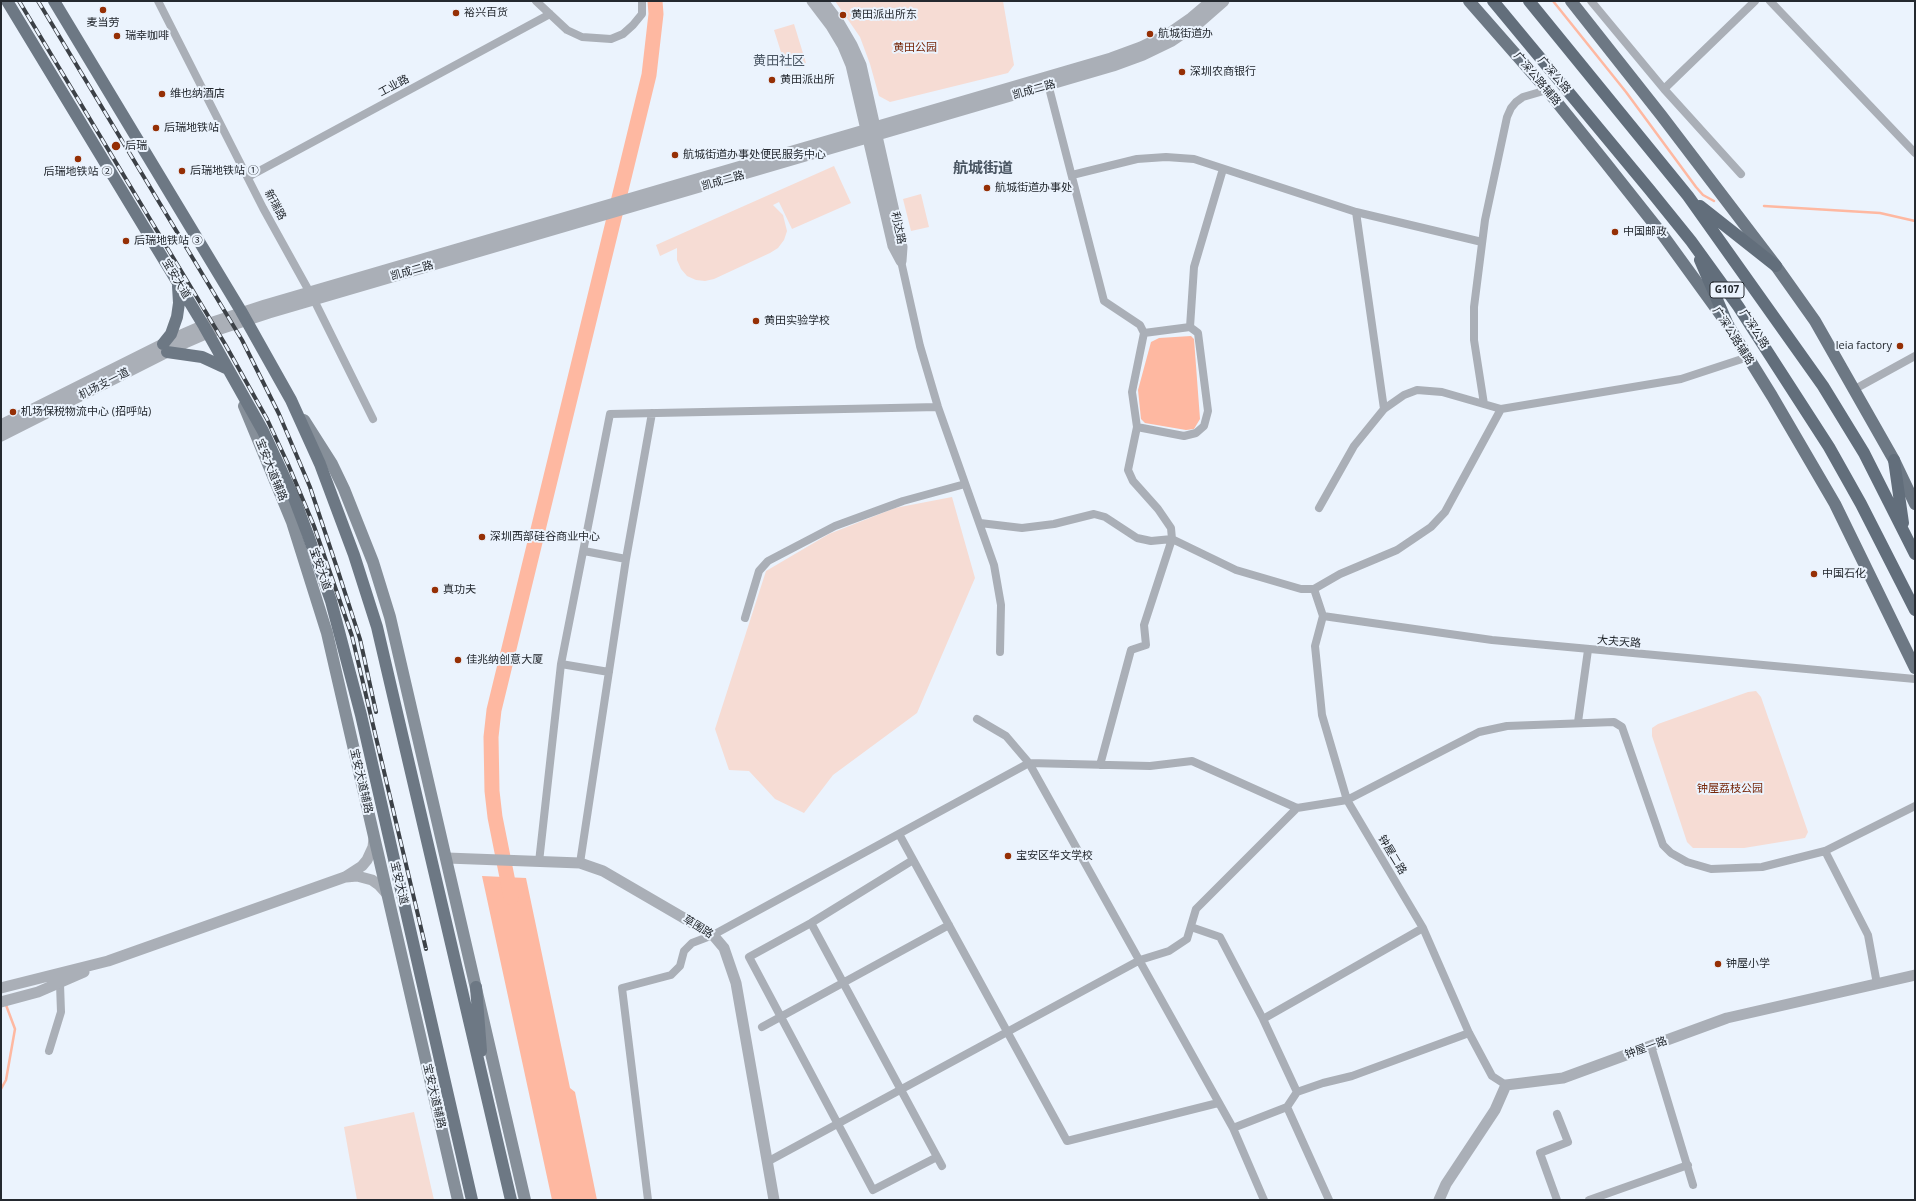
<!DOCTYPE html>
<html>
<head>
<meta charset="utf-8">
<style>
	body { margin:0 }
	#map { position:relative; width:1916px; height:1201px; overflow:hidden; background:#ebf3fd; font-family:"Open Sans",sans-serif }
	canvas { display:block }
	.frame { position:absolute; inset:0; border:2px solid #24292f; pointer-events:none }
</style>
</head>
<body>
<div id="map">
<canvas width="1916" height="1201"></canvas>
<div class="frame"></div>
</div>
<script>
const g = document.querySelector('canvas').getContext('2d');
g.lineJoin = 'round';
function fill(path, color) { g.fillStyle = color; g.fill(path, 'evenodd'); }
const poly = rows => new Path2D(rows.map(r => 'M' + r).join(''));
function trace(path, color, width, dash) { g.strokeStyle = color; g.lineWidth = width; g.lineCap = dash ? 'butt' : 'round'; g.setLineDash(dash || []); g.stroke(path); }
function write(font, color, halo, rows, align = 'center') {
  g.font = font + ' "Open Sans","Noto Sans SC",sans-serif'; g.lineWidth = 4; g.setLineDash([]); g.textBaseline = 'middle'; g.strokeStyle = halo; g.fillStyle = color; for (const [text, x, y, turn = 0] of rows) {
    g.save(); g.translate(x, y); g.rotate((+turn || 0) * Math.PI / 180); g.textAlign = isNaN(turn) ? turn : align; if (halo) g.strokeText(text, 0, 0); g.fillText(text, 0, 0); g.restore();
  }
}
const green = poly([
	[835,1,1003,1,1014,65,1008,73,890,102,879,96,870,64,860,37],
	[794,24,806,63,786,68,774,30],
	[834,166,851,203,792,229,779,202,773,205,783,215,787,231,784,240,778,248,770,253,714,279,705,281,696,280,687,276,681,269,677,260,677,248,660,256,656,245],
	[921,194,929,227,911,231,903,199],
	[952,497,975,578,917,713,833,775,804,813,775,799,749,771,729,770,715,729,766,571,829,534,895,508],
	[1756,691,1761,697,1808,832,1805,838,1744,848,1693,848,1687,842,1652,736,1652,728,1658,724,1748,692],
	[414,1112,434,1200,357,1200,344,1127]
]);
const water = poly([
	[1191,336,1194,339,1200,419,1194,429,1186,430,1145,423,1141,419,1138,390,1151,342,1159,338],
	[482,876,526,878,570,1088,575,1092,597,1200,552,1200]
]);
const stream = poly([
	[1553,1,1626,92,1696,187,1703,195,1714,201],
	[1764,206,1880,213,1915,221],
	[1,1089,6,1080,15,1029,6,1005]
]);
const river = poly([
	[511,897,495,817,492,791,491,737,494,710,649,75,656,14,655,1]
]);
const minor = poly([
	[158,1,263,208,314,300,373,419],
	[536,1,567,30,582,37,611,39,623,34,633,25,642,14,642,1],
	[1591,1,1664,89,1741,174],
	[1770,1,1915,153],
	[1047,80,1104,301,1140,325,1144,333,1132,392,1137,427,1128,470,1133,481,1158,509,1171,528,1172,539,1144,625,1146,645,1131,650,1100,765],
	[1664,89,1755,1],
	[1072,175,1137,159,1166,157,1194,159,1356,212,1482,242],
	[248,177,550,14],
	[1356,212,1384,409],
	[901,261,920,346,938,407,994,565,1001,605,1000,652],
	[1190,327,1194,267,1223,169],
	[1855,389,1915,356],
	[1484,404,1474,340,1474,307,1485,220,1507,117,1511,108,1516,102,1523,97,1547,90],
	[1137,427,1184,436,1196,433,1204,426,1208,411,1198,333,1190,327,1144,333],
	[1319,508,1354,446,1384,409,1404,395,1417,390,1442,392,1501,409],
	[980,523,1022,528,1054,524,1094,514,1105,517,1137,538,1151,541,1172,539,1236,570,1301,589,1314,589,1340,574,1397,550,1431,527,1445,512,1501,409,1681,379,1748,357],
	[584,551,626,559],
	[1314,589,1323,616],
	[1323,616,1492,640,1915,679],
	[1323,616,1315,646,1322,715,1347,800,1423,928,1469,1033,1492,1076,1506,1085],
	[745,618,759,571,768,561,835,526,903,501,965,484],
	[561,664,609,672],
	[977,719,1006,736,1029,763,1233,1128,1264,1200],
	[1578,722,1588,650],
	[899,834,1067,1141,1218,1103],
	[1825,851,1868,935,1877,984],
	[913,860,811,923,749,957,873,1190,937,1157],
	[539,862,561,664,610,414,938,407],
	[580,863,626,559,652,413],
	[811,923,942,1166],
	[1191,927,1220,937,1263,1019,1297,1092],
	[1263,1019,1423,928],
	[762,1027,949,925],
	[1651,1046,1693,1185],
	[49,1051,61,1012,60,984],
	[1287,1107,1329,1200],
	[1557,1114,1568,1142,1540,1153,1557,1200],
	[1233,1128,1287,1107,1297,1092,1323,1083,1352,1076,1469,1033],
	[767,1162,1140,960,1169,951,1187,939,1196,909,1297,808],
	[648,1200,622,988,671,975,680,966,684,951,692,943,713,935,1029,763,1150,766,1192,761,1297,808,1347,800,1479,732,1507,726,1614,722,1622,727,1663,845,1671,853,1687,862,1711,869,1762,867,1825,851,1915,806],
	[1589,1200,1688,1165]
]);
const tertiary = poly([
	[812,1,831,26,843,46,851,65,893,246,901,261],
	[823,1,838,21,852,45,861,65,902,247,901,261],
	[1,425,181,335,204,325,265,305,1111,58,1141,47,1168,34,1191,18,1211,1],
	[1,436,185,343,208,333,269,313,1113,66,1143,55,1172,41,1200,22,1224,1],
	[447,858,580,863,603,871,713,935,724,948,736,983,774,1200],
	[346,877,357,876,372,880,379,885,388,895],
	[1,988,108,961,345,877,362,866,367,860,373,847,374,838],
	[1,1002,38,992,84,972],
	[1439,1200,1446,1184,1495,1110,1506,1085,1563,1078,1727,1018,1915,975]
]);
const secondary = poly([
	[244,406,292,522,327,633,458,1200],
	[304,420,332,464,344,489,373,562,390,617,525,1200]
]);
const primary = poly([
	[7,1,204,326,263,431,294,498,308,535,331,601,361,715,472,1200],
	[54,1,241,311,291,400,320,464,354,555,377,627,511,1200],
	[1469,1,1547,90,1605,162,1662,234,1728,325,1772,396,1835,504,1915,668],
	[1571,1,1661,115,1776,266,1815,321,1894,460,1915,504],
	[163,344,171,334,177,317,179,303,178,286],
	[167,352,202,357,228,369],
	[476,987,481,1051]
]);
const trunk = poly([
	[1493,1,1649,189,1691,241,1738,306,1829,447,1861,504,1915,610],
	[1529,1,1688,196,1823,386,1864,453,1915,554],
	[1700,206,1776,266],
	[1700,260,1728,325],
	[1894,460,1903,523]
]);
const rail = poly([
	[19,1,225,344,267,419,288,464,314,526,352,636,426,949],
	[38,1,242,340,279,414,310,487,337,568,360,639,376,712]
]);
const markers = [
	[103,10,4,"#952f05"],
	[456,13,4,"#952f05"],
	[843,15,4,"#952f05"],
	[1150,34,4,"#952f05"],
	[117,36,4,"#952f05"],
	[1182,72,4,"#952f05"],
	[772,80,4,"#952f05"],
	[162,94,4,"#952f05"],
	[156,128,4,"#952f05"],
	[116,146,5,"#952f05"],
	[675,155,4,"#952f05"],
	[78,159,4,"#952f05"],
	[182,171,4,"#952f05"],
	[987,188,4,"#952f05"],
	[1615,232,4,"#952f05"],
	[126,241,4,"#952f05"],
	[756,321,4,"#952f05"],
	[1900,346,4,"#952f05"],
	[13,412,4,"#952f05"],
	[482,537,4,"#952f05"],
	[1814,574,4,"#952f05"],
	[435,590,4,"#952f05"],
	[458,660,4,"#952f05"],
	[1008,856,4,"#952f05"],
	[1718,964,4,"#952f05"]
];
const shields = [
	[1727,290,34]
];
const shieldNames = [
	["G107",1727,290]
];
const poiNames = [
	["裕兴百货",464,13],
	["黄田派出所东",851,15],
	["麦当劳",103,23,"center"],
	["航城街道办",1158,34],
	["瑞幸咖啡",125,36],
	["深圳农商银行",1190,72],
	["黄田派出所",780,80],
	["维也纳酒店",170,94],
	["后瑞地铁站",164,128],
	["后瑞",125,146],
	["航城街道办事处便民服务中心",683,155],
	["后瑞地铁站 ①",190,171],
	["后瑞地铁站 ②",78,172,"center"],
	["航城街道办事处",995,188],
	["中国邮政",1623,232],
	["后瑞地铁站 ③",134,241],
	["黄田实验学校",764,321],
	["leia factory",1892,346,"right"],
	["机场保税物流中心 (招呼站)",21,412],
	["深圳西部硅谷商业中心",490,537],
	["中国石化",1822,574],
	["真功夫",443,590],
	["佳兆纳创意大厦",466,660],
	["宝安区华文学校",1016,856],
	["钟屋小学",1726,964]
];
const parkNames = [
	["黄田公园",915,48],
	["钟屋荔枝公园",1730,789]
];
const streetNames = [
	["广深公路",1554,75,50],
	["广深公路辅路",1537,79,50],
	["工业路",394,86,-28],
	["凯成二路",1034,90,-16],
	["凯成二路",723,181,-16],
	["新瑞路",275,205,62],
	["利达路",898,228,78],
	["凯成二路",412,271,-16],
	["宝安大道",176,279,59],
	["广深公路",1754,329,57],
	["广深公路辅路",1733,336,57],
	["机场支一道",104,384,-27],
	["宝安大道辅路",271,470,68],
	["宝安大道",320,569,71],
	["大夫天路",1619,642,5],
	["宝安大道辅路",361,781,77],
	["钟屋二路",1392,855,59],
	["宝安大道",399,883,77],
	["草围路",698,927,32],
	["钟屋一路",1646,1048,-20],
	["宝安大道辅路",434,1096,77]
];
const quarterNames = [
	["黄田社区",779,61]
];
const districtNames = [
	["航城街道",983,169]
];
fill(green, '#f6dcd4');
fill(water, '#feb8a1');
trace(stream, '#feb8a1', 2.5);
trace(river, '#feb8a1', 15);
trace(minor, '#aaafb7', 8);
trace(tertiary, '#aaafb7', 11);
trace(secondary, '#868f99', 12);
trace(primary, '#6d7884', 12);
trace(trunk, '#626e7b', 12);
trace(rail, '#3c4147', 4);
trace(rail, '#ebf3fd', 2.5, [8]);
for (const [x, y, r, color] of markers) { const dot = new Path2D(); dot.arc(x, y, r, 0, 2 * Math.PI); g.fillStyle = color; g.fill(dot); trace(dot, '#ebf3fd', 1.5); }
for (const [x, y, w] of shields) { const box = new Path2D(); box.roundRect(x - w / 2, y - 8, w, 16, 3); g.fillStyle = '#ebf3fd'; g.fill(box); trace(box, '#24292f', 1); }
write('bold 10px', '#24292f', null, shieldNames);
write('11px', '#24292f', '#ebf3fd', poiNames, 'left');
write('11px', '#76270a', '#ebf3fd', parkNames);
write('11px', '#24292f', '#ebf3fd', streetNames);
write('13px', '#495562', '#ebf3fd', quarterNames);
write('bold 15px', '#495562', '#ebf3fd', districtNames);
</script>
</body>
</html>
